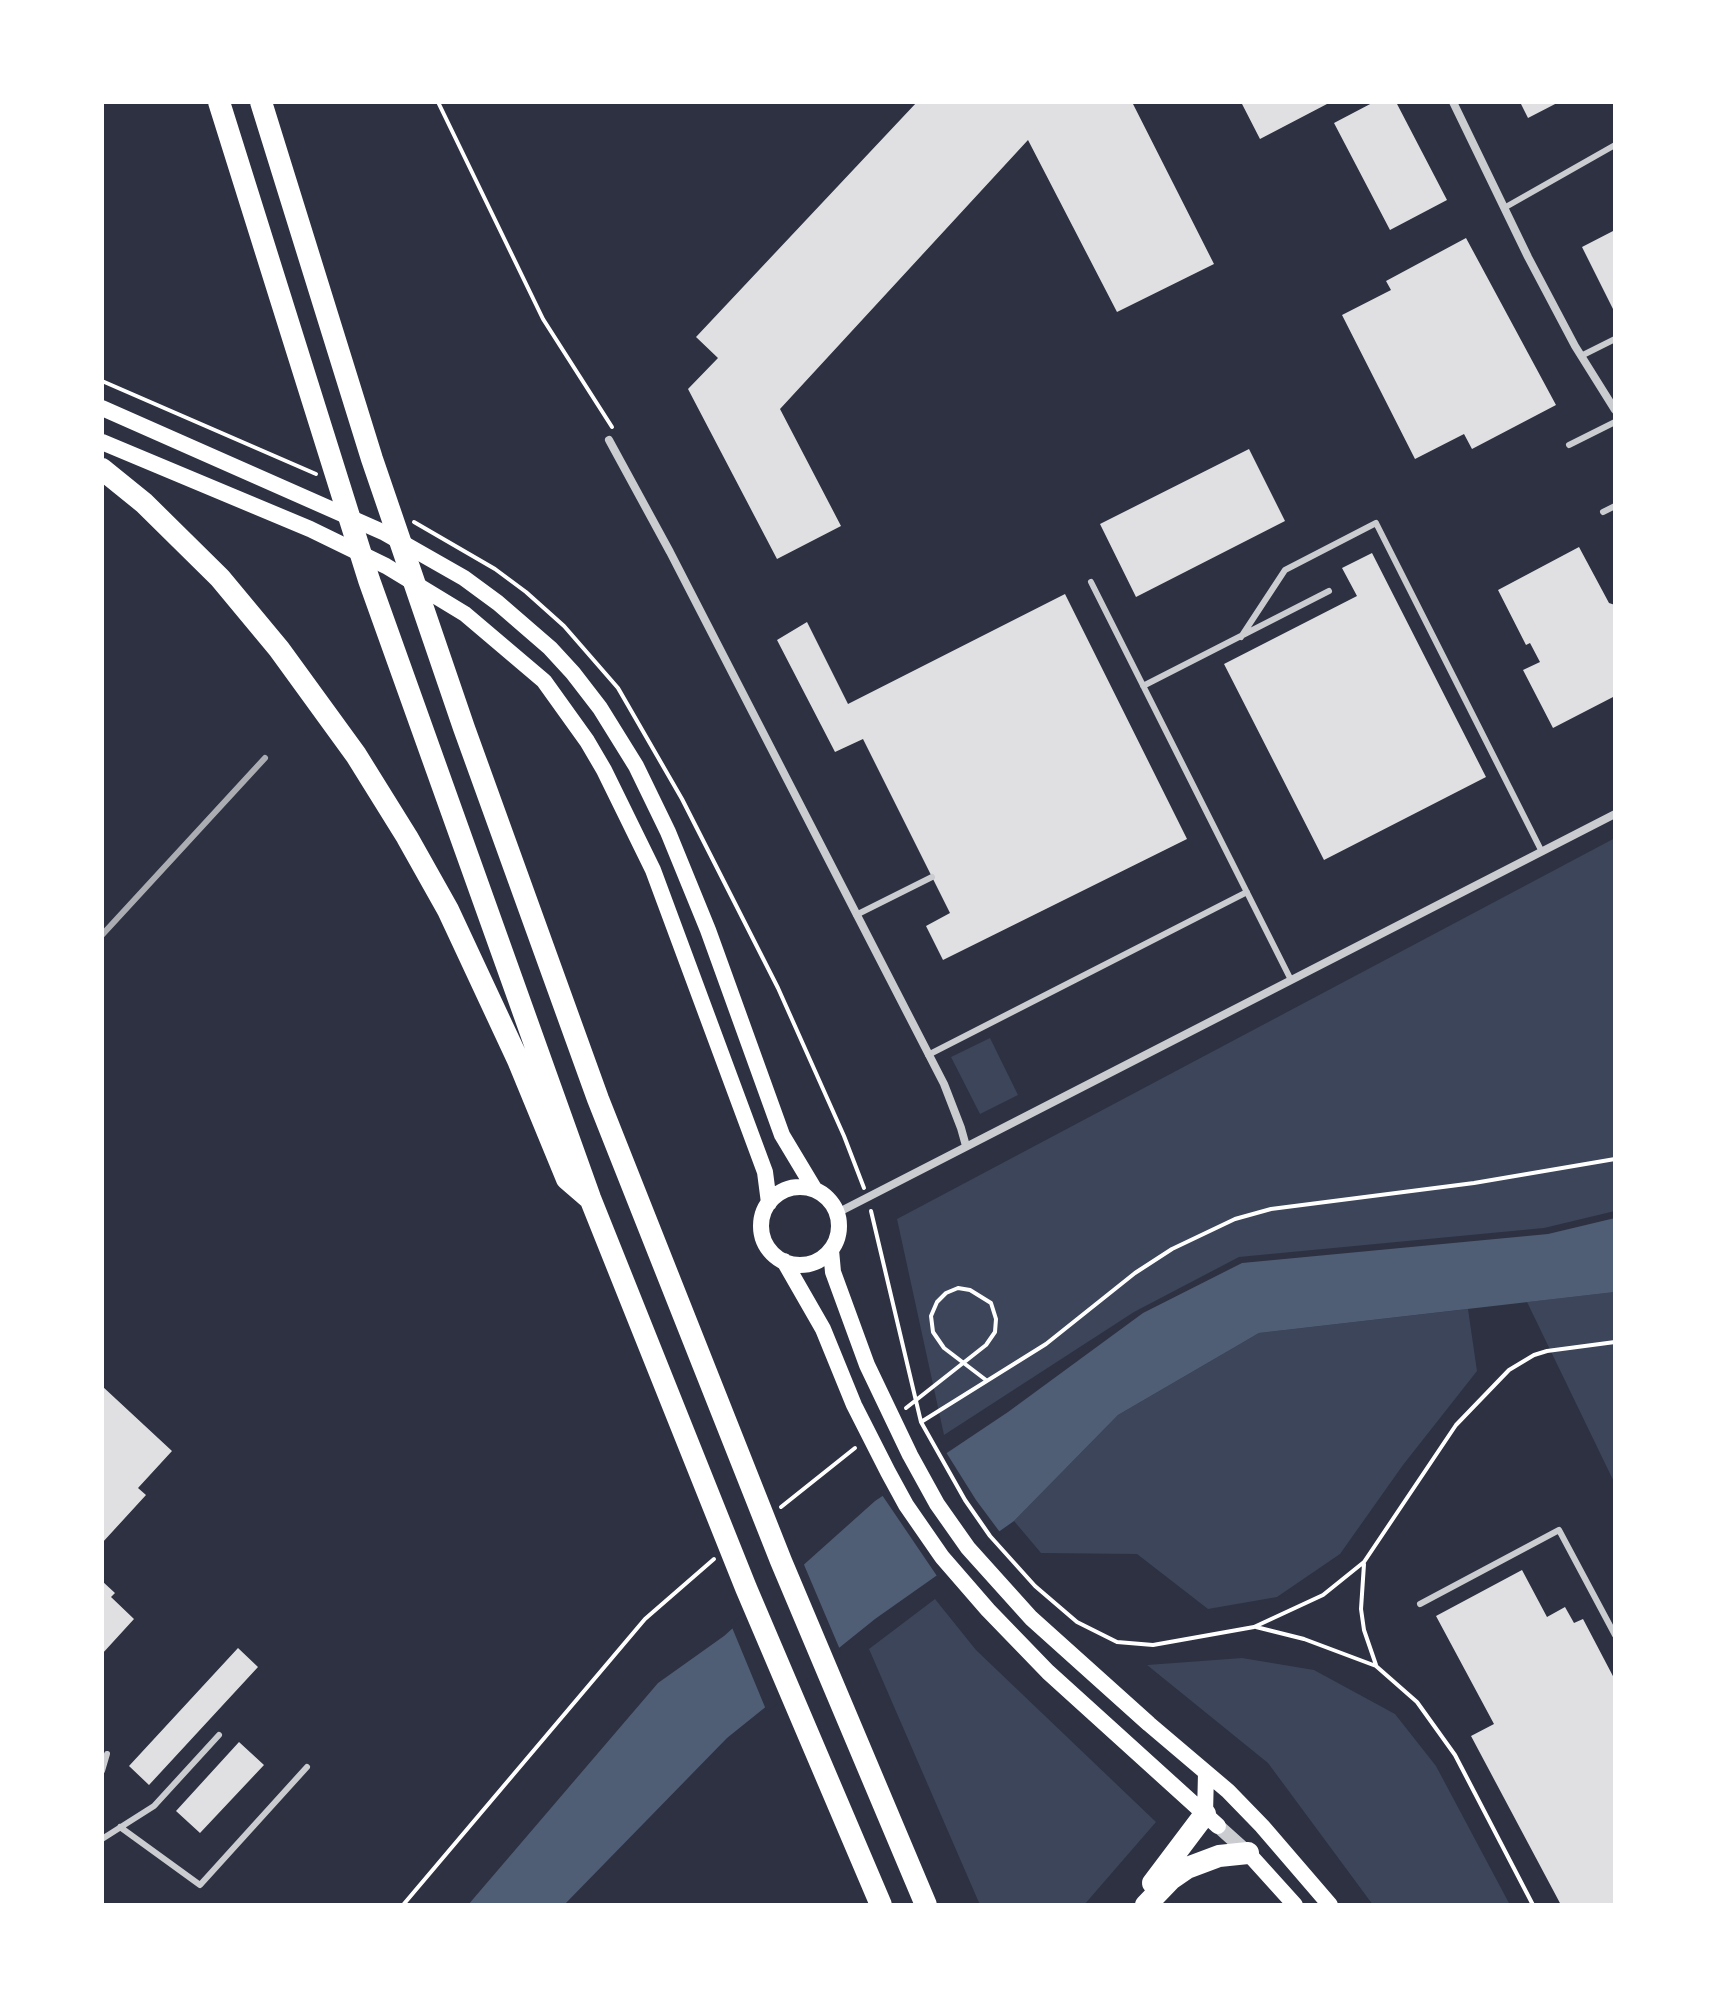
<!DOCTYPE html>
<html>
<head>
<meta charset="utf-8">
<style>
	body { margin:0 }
	#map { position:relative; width:1717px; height:2007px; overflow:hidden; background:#2d3142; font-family:"Golos Text",sans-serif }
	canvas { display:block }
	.frame { position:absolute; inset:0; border:104px solid #fff; pointer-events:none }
</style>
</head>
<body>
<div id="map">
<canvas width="1717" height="2007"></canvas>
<div class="frame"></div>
</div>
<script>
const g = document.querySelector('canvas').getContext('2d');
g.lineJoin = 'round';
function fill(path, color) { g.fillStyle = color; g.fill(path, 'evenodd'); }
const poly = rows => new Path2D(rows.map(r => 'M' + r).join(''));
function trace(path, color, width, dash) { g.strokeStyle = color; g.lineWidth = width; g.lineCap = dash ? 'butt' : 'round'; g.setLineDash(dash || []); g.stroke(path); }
const green = poly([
	[1615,838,1615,1211,1544,1228,1239,1257,1134,1312,944,1435,897,1219],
	[990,1038,1018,1095,980,1114,951,1057],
	[1615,1292,1615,1484,1527,1302],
	[1468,1309,1477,1371,1403,1465,1340,1554,1277,1597,1208,1609,1137,1554,1041,1553,1014,1521,1118,1415,1259,1333],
	[935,1599,976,1650,1156,1822,1084,1905,980,1905,869,1649],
	[1242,1658,1314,1670,1395,1714,1436,1766,1510,1905,1373,1905,1268,1763,1147,1665]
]);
const water = poly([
	[1615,1218,1615,1292,1259,1333,1118,1415,1014,1521,875,1619,727,1738,564,1905,468,1905,658,1683,724,1636,875,1501,1008,1412,1143,1313,1242,1263,1548,1234]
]);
const pier = poly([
	[944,1449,976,1500,1002,1535,939,1579,880,1492],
	[802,1560,841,1652,767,1712,731,1625]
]);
const building = poly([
	[917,102,1132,102,1214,264,1117,312,1028,140,780,409,841,526,777,559,688,389,718,358,696,337],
	[1241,102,1326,102,1327,104,1260,139],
	[1374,102,1396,102,1447,200,1390,230,1334,123],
	[1520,102,1559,102,1528,118],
	[1615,230,1615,313,1582,247],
	[1466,238,1556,405,1472,449,1464,434,1415,459,1342,315,1391,290,1386,281],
	[1249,449,1285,521,1136,597,1100,524],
	[1579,547,1609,603,1615,605,1615,696,1553,728,1523,670,1540,662,1530,643,1526,645,1498,590],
	[1372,553,1486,777,1324,860,1224,664,1357,596,1342,568],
	[1065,594,1187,839,943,960,926,926,950,913,863,739,835,752,777,640,807,622,848,704],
	[102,1386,172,1451,138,1488,146,1495,102,1543],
	[1522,1570,1547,1617,1565,1607,1574,1623,1583,1619,1615,1680,1614,1905,1561,1905,1471,1736,1494,1724,1436,1616],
	[102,1581,115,1593,111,1597,134,1619,102,1654],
	[238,1648,258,1667,149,1785,129,1766],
	[239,1742,264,1765,200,1833,176,1811]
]);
const path = poly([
	[438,102,543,319,612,427],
	[102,381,316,474],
	[414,522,495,569,526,592,564,626,618,688,682,799,778,988,844,1136,864,1188],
	[871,1211,921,1422,965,1500,990,1536,1035,1586,1077,1622,1117,1642,1153,1645,1254,1627,1323,1595,1364,1562,1456,1425,1509,1370,1534,1355,1547,1351,1615,1342],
	[906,1408,986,1345,995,1332,996,1319,991,1303,970,1290,958,1288,946,1293,937,1302,931,1316,933,1332,944,1348,986,1380],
	[921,1422,1046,1344,1135,1273,1172,1249,1235,1219,1271,1209,1474,1183,1615,1159],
	[781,1507,855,1448],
	[1364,1564,1361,1609,1364,1630,1376,1665],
	[1256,1627,1304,1639,1376,1666,1417,1702,1455,1755,1533,1905],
	[403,1905,645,1619,714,1559]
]);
const service = poly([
	[1504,208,1615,145],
	[1581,356,1615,339],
	[1569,445,1615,422],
	[1603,512,1615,506],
	[1091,582,1291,980],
	[1241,637,1285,570,1376,523,1542,852],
	[1143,686,1329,591],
	[856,915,932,877],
	[928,1055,1247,892],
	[1420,1604,1559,1530,1615,1635],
	[102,1771,107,1754],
	[120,1827,200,1885,307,1767],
	[102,1839,154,1806,219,1735]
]);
const minor = poly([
	[1453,102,1528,257,1575,346,1615,410],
	[609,440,670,552,944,1084,961,1128,966,1146],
	[837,1213,1615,814]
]);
const tertiary = poly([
	[1218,1826,1248,1853]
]);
const secondary = poly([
	[102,408,385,533,464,578,498,603,550,648,573,673,600,708,636,766,668,832,708,930,782,1135,815,1190],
	[102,442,310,529,386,566,465,614,544,681,587,741,604,770,653,870,765,1172,769,1203],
	'761 1226a39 39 0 1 1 78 0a39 39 0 1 1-78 0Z',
	[831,1250,833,1272,867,1365,910,1455,937,1504,968,1548,1031,1618,1149,1724,1228,1791,1262,1826,1330,1905],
	[784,1261,823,1329,854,1405,888,1472,906,1505,942,1557,988,1610,1048,1672,1218,1826],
	[1205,1814,1206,1773],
	[1248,1853,1295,1905]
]);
const motorway = poly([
	[219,102,369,580,590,1198,746,1588,881,1905],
	[261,102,372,459,464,728,598,1099,781,1561,926,1905],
	[102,469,144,503,220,578,279,649,356,755,407,837,448,910,518,1060,567,1179,589,1198],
	[1153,1883,1205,1814],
	[1146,1905,1171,1879,1187,1868,1219,1856,1248,1853]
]);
const rail = poly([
	[102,935,265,758]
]);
fill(green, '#3c4559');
fill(water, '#4f5d75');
fill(pier, '#2d3142');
fill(building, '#e0e0e3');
trace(path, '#fff', 4);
trace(service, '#caccd0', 6);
trace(minor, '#caccd0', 8);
trace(tertiary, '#caccd0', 14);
trace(secondary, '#fff', 16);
trace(motorway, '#fff', 22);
trace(rail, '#abadb3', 6);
</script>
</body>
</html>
